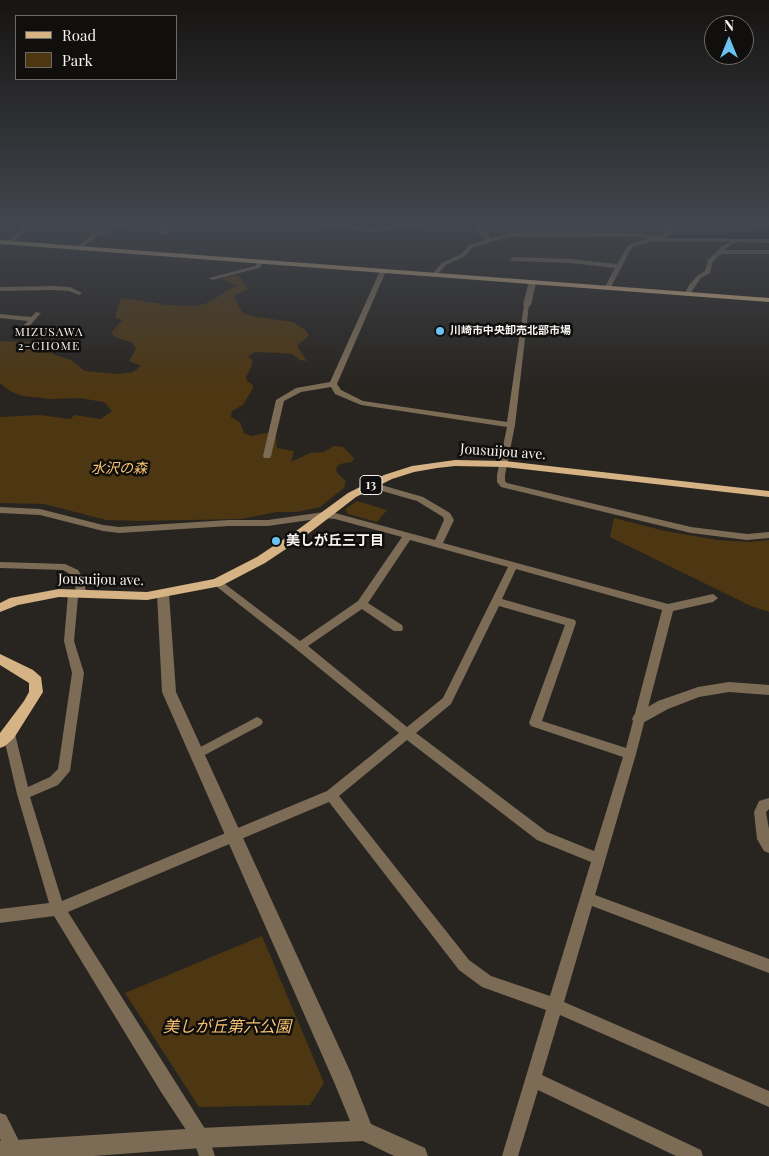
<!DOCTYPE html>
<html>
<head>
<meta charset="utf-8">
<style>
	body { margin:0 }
	#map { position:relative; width:769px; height:1156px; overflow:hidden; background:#282521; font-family:"Playfair Display",serif }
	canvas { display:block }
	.legend { position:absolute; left:15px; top:15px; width:162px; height:65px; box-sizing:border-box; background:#100f0d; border:1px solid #6c6b68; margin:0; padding:6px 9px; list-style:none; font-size:15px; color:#f6f4f1 }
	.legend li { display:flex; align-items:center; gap:10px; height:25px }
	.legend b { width:25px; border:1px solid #6c6b68 }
	.north { position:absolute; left:704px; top:15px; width:50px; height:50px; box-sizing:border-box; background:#100f0d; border:1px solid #6c6b68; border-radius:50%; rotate:0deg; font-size:14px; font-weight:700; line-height:20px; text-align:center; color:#f6f4f1 }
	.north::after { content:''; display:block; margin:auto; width:18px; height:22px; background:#6ac3f1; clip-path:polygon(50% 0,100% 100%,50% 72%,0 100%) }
</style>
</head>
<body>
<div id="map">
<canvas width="769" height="1156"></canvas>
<ul class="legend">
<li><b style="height:6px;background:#d5b384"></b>Road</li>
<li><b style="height:14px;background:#4d3612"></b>Park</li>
</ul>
<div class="north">N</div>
</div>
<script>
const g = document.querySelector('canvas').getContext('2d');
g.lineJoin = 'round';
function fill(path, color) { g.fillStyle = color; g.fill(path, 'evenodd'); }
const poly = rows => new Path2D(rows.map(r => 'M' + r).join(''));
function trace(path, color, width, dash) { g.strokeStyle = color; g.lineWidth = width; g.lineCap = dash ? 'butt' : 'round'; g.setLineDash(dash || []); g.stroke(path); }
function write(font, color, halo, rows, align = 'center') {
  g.font = font + ' "Playfair Display","Noto Sans JP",serif'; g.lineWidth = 5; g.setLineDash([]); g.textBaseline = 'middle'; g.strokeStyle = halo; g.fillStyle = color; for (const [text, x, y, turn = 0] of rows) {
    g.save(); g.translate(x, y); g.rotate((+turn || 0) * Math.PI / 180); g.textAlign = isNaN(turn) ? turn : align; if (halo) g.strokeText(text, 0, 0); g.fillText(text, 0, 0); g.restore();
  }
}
const green = poly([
	[238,275,248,289,234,296,242,312,250,316,293,322,305,330,309,335,297,346,307,361,300,360,292,354,280,353,255,352,248,356,252,360,252,365,246,377,247,381,253,385,253,388,243,405,232,411,231,417,240,422,244,433,251,436,267,433,276,437,277,448,294,451,291,462,310,453,324,452,334,446,343,447,354,458,352,462,340,464,336,468,337,473,346,481,344,488,320,507,297,512,277,512,241,519,137,521,106,520,44,504,0,503,0,417,39,415,71,419,74,415,101,419,112,411,104,402,79,398,51,399,22,396,10,391,0,383,0,341,40,342,48,345,52,354,71,360,85,371,118,374,133,372,141,366,129,361,136,349,133,343,115,337,111,333,122,320,115,317,120,300,124,298,167,305,196,306,207,303,237,285,223,280,224,277],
	[357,501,387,510,377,522,348,514,345,509],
	[614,518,665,531,717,540,749,542,769,540,769,612,751,606,610,537],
	[262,936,324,1083,310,1105,199,1107,125,993]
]);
const river = poly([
	[769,230,769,238,707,243,671,242,664,238,671,234,707,235,769,230]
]);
const minor = poly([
	[25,225,32,225,11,244,7,244,7,242,25,225],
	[117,225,127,225,97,236,80,249,75,248,93,234,117,225],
	[159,225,165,225,168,235,161,234,159,225],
	[313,225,341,225,374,228,401,225,424,225,374,232,313,225],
	[472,225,479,225,492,238,509,233,525,232,638,233,659,236,665,234,667,225,673,225,671,235,665,238,769,239,769,243,736,242,724,250,769,250,769,254,721,254,713,261,710,273,701,278,690,294,688,295,685,293,689,285,697,276,705,271,708,260,721,247,730,242,654,241,632,247,611,287,608,289,605,287,615,268,570,263,513,261,510,259,513,257,570,259,617,264,628,245,650,238,638,237,509,237,473,247,465,256,446,265,436,276,432,276,432,274,442,263,461,254,469,245,486,240,472,225],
	[261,260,264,262,259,268,212,280,209,278,255,266,261,260],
	[383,269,386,271,337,384,341,390,363,401,507,422,524,305,529,304,515,425,505,475,505,481,507,483,691,527,747,534,769,532,769,538,747,540,691,533,501,487,497,482,497,475,507,427,361,405,335,394,331,387,301,392,284,401,271,456,270,458,264,458,263,456,276,400,296,388,330,382,380,271,383,269],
	[54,286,70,287,82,293,79,295,69,291,54,290,0,291,0,287,54,286],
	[36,312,41,313,24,332,22,333,18,331,28,321,0,318,0,314,31,317,36,312],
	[371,482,423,497,450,513,454,520,443,543,668,604,713,594,718,598,713,602,673,611,636,754,595,895,769,959,769,973,592,906,564,1002,769,1091,769,1107,560,1015,542,1075,701,1150,703,1156,676,1156,538,1090,518,1156,502,1156,546,1010,482,987,459,970,329,802,68,912,207,1132,215,1156,199,1156,194,1142,161,1092,54,916,0,923,0,909,49,903,17,794,3,734,5,731,9,729,13,731,15,734,28,787,50,777,58,769,72,673,64,641,68,594,69,592,76,591,74,579,70,574,63,570,0,568,0,562,65,564,78,570,84,579,86,594,85,596,78,597,74,641,84,673,70,771,58,785,30,797,62,901,327,791,399,733,296,649,212,583,213,581,221,581,300,641,358,601,402,537,335,519,324,518,268,526,229,526,119,533,103,531,40,515,0,513,0,507,40,509,103,525,119,527,229,520,268,520,324,512,335,513,435,540,444,520,443,517,417,501,368,487,367,485,368,483,371,482],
	[410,540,508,567,443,698,407,727,308,646,362,609,394,631,402,631,403,628,402,625,368,603,410,540],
	[516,569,662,610,626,748,542,721,576,623,575,620,502,599,516,569],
	[499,606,565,625,529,723,531,726,623,757,594,851,547,832,416,733,451,704,499,606],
	[407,740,537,840,591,862,550,996,491,976,469,960,339,796,407,740],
	[257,717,261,719,263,722,261,725,201,757,197,759,193,757,191,754,193,751,257,717],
	[769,798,769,809,766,812,769,829,769,853,764,851,757,839,754,812,759,801,769,798],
	[0,1113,6,1115,21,1145,23,1151,21,1156,9,1156,0,1139,0,1113]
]);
const tertiary = poly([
	[529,281,536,283,531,305,527,308,523,305,529,281],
	[163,590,169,594,176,692,350,1071,371,1124,425,1148,428,1156,394,1156,363,1141,201,1148,94,1156,0,1156,0,1141,201,1128,350,1121,334,1082,162,692,157,594,163,590],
	[729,682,769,685,769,695,729,692,699,697,668,709,639,725,634,723,632,719,634,715,658,701,698,687,729,682]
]);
const primary = poly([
	[0,240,769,298,769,302,0,244,0,240],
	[455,460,505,461,769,491,769,497,505,467,455,466,437,468,414,472,392,479,356,497,304,537,265,563,221,586,147,600,59,597,18,605,0,612,0,603,10,598,59,589,147,592,214,579,257,557,296,531,348,493,384,475,412,466,455,460],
	[0,654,33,670,41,677,43,692,14,738,5,746,0,748,0,733,24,701,29,692,29,683,0,665,0,654]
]);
const markers = [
	[440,331,5,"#6ac3f1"],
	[276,541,5,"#6ac3f1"]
];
const farPoinames = [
	["川崎市中央卸売北部市場",450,331]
];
const farNeighbourhoodnames = [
	["MIZUSAWA",49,332],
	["2-CHOME",49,346]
];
const shields = [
	[371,485,22]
];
const shieldNames = [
	["13",371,485]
];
const streetNames = [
	["Jousuijou ave.",503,452,4],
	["Jousuijou ave.",101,580,1]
];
const parkNames = [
	["水沢の森",119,469]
];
const poiNames = [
	["美しが丘三丁目",286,541]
];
const nearParknames = [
	["美しが丘第六公園",227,1027]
];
fill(green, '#4d3612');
fill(river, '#000e18');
fill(minor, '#7c6c56');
fill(tertiary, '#7c6c56');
fill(primary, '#d5b384');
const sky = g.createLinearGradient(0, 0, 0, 387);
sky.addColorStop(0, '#161412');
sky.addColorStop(0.58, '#42464e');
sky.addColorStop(1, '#42464e00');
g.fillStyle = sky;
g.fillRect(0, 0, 769, 387);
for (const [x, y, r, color] of markers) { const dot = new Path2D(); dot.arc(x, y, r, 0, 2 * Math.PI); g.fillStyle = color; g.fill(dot); trace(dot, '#100f0d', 2); }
write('bold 11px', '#f6f4f1', '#100f0d', farPoinames, 'left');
g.letterSpacing = '1px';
write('12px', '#f6f4f1', '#100f0d', farNeighbourhoodnames);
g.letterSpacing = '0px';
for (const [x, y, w] of shields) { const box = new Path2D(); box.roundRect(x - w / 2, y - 9.5, w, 19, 4); g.fillStyle = '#100f0d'; g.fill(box); trace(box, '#f6f4f1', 1); }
write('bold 12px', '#f6f4f1', null, shieldNames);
write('14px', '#f6f4f1', '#100f0d', streetNames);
write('italic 14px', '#f9c271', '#100f0d', parkNames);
write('bold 14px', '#f6f4f1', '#100f0d', poiNames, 'left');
write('italic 16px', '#f9c271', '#100f0d', nearParknames);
</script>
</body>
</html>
